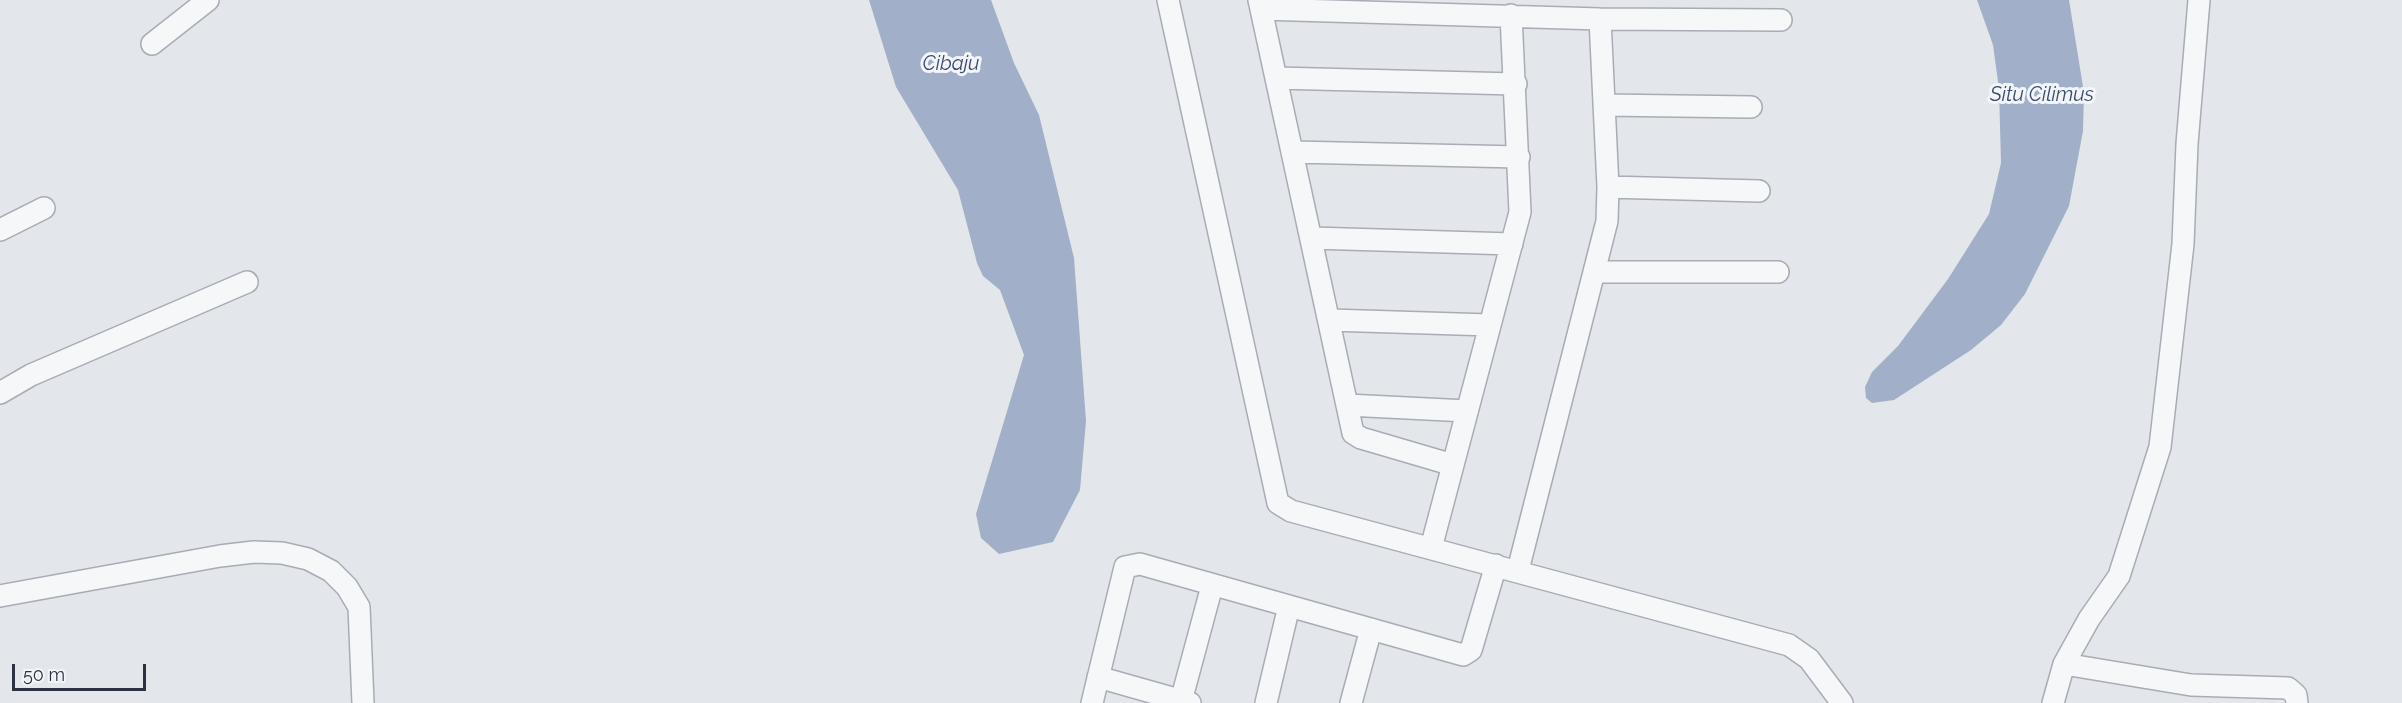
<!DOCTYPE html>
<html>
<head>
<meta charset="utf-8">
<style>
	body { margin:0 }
	#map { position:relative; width:2402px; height:703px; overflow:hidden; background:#e3e6eb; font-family:Raleway,sans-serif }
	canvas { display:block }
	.scale { position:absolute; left:12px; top:664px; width:134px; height:27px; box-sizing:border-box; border:3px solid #2c3242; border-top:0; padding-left:8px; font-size:18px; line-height:21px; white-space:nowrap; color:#2c3242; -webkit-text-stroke:4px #f3f5f8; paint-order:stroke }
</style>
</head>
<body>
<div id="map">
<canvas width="2402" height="703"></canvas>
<div class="scale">50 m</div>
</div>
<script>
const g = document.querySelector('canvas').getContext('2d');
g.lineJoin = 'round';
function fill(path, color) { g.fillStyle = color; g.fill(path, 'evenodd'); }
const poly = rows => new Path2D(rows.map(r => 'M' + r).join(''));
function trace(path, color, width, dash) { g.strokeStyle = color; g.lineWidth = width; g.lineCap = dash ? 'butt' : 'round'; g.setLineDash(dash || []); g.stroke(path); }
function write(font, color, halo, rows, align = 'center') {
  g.font = font + ' Raleway,sans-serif'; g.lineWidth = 6; g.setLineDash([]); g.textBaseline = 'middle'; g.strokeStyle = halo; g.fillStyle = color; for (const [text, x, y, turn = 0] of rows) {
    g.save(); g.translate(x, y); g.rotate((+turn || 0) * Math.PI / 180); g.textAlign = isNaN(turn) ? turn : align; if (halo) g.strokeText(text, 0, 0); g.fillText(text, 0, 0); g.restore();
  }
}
const water = poly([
	[869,0,991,0,1014,63,1039,115,1074,258,1086,421,1080,490,1053,542,999,554,981,538,976,514,1024,355,1000,290,983,276,977,263,958,190,896,87],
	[1977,0,2069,0,2084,93,2083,131,2069,206,2025,294,2001,325,1971,350,1894,400,1872,403,1866,398,1865,387,1872,372,1898,346,1948,279,1989,214,2001,163,1999,89,1993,45]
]);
const minor = poly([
	[1168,0,1278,503,1291,511,1789,645,1809,659,1842,703],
	[1259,0,1353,433,1361,438,1453,465],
	[1261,9,1600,19,1781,20],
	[152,44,208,0],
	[1276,78,1516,84],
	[1604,105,1751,107],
	[1293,152,1519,157],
	[1608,187,1759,191],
	[0,230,44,208],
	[1312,238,1512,244],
	[1596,272,1778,272],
	[1330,320,1490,325],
	[0,393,31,375,247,282],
	[1347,405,1467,411],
	[1431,548,1520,212,1511,15],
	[1518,570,1607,221,1608,187,1600,19],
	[0,596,220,556,254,552,282,553,308,559,331,571,347,587,359,607,363,703],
	[2064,664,2191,685,2288,688,2296,695,2297,703],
	[1098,677,1190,703],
	[1181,701,1212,586],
	[1092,703,1125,567,1140,564,1463,655,1471,650,1496,565],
	[1266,703,1289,606],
	[1351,703,1371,629],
	[2053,703,2064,664,2089,619,2119,576,2160,447,2183,244,2187,144,2199,0]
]);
const waterNames = [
	["Cibaju",951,64],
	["Situ Cilimus",2042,95]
];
fill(water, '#a1b0c8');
trace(minor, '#a8acb5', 24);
trace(minor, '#f6f7f9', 21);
write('italic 20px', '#384d74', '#f3f5f8', waterNames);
</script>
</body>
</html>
